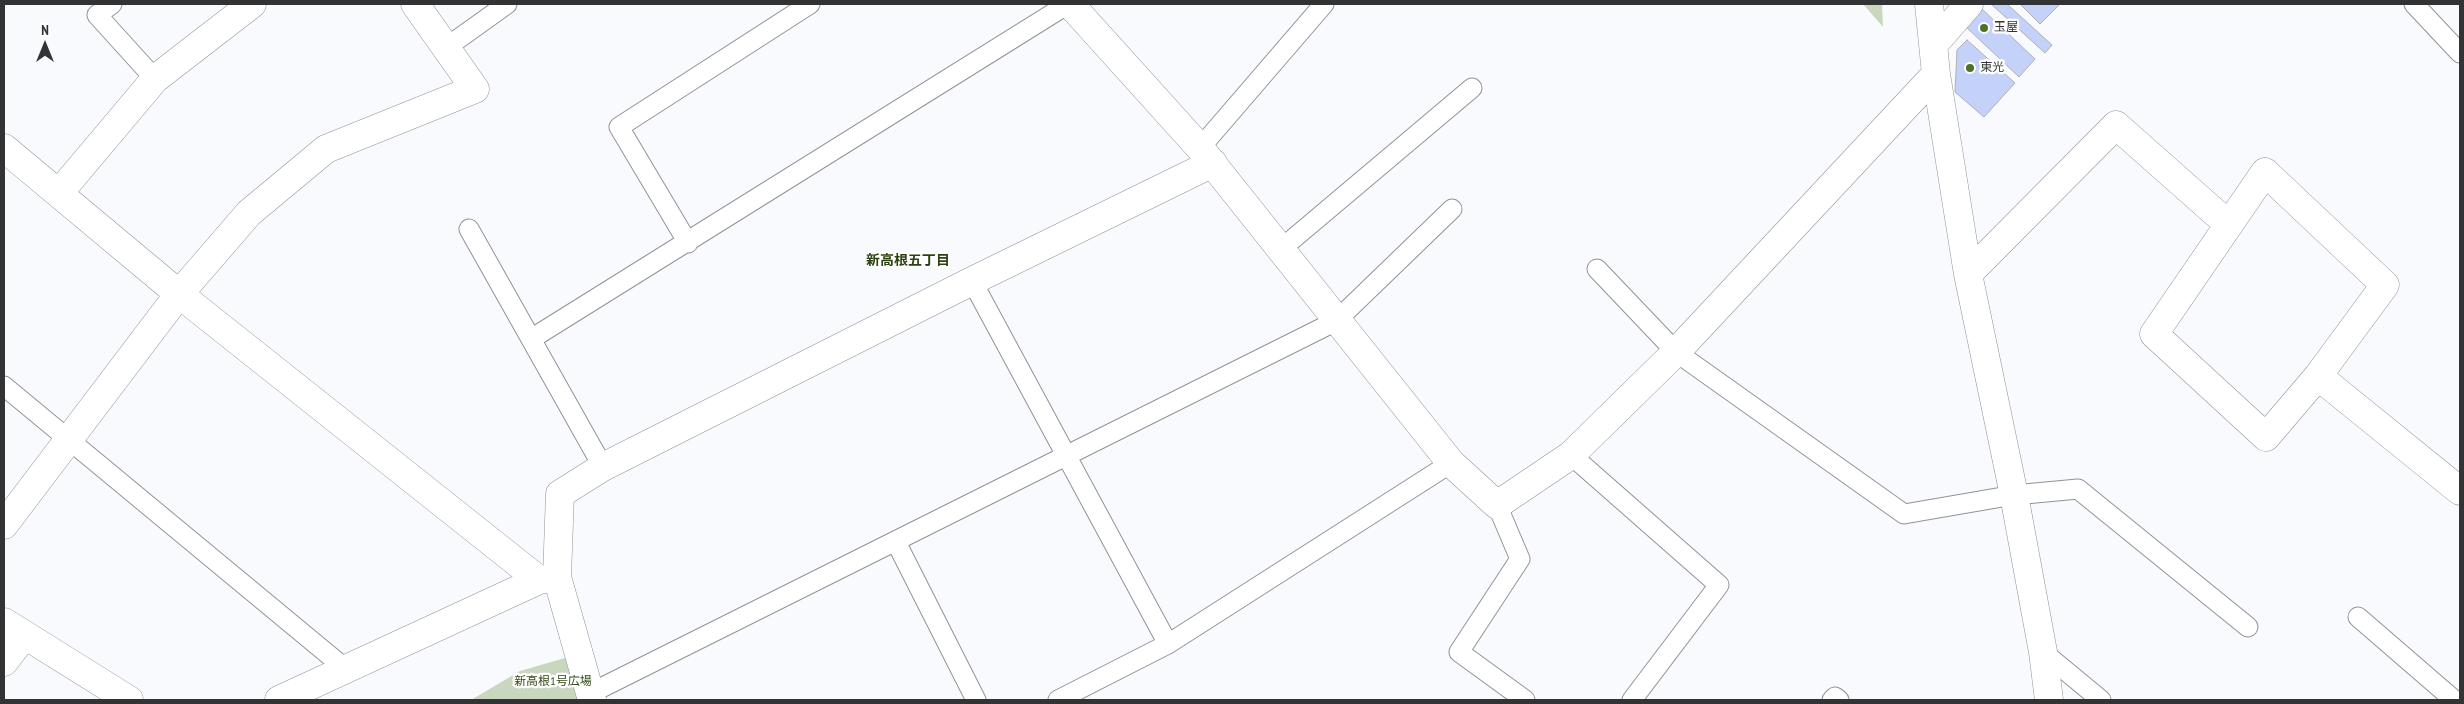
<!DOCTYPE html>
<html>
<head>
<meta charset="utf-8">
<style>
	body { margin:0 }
	#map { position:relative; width:2464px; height:704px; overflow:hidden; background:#f8fafe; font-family:"PT Sans Narrow",sans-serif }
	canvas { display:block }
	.frame { position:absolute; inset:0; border:5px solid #323334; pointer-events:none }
	.north { position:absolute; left:20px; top:20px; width:50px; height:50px; -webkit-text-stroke:4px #fff; paint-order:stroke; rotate:0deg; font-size:14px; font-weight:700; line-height:20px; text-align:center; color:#323334 }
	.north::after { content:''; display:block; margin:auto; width:18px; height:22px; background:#323334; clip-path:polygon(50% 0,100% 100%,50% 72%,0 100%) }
</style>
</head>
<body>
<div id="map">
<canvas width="2464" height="704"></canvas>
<div class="frame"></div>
<div class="north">N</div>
</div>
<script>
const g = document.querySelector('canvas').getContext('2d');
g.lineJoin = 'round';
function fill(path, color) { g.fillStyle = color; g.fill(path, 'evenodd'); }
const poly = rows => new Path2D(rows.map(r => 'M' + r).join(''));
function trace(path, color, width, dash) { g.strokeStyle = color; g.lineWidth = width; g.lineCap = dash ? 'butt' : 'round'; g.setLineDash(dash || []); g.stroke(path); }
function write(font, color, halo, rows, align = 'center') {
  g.font = font + ' "PT Sans Narrow","Noto Sans JP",sans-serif'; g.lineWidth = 4.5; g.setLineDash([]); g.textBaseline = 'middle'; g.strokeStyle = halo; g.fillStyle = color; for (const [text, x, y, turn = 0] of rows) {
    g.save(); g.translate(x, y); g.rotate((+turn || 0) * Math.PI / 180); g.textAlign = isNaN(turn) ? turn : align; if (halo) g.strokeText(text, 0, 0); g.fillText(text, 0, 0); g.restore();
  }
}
const green = poly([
	[1863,4,1882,4,1883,27],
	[565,658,580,700,471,700,520,671]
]);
const building = poly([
	[1991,4,2007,4,2052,45,2045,53,1991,4],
	[2020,4,2060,4,2040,24,2020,4],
	[1982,9,2035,59,2019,77,1965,26,1982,9],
	[1967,40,2015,83,1984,117,1955,92,1957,50,1967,40]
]);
const service = poly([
	[112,4,97,15,155,79],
	[2414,4,2460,53],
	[447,47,507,4],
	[1200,148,1324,4],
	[469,229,603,467],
	[688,243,619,127,810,4],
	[1281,249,1472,88],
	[1597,269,1676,352,1904,514,2014,495,2078,489,2248,627],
	[972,281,1168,644],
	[531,339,1068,4],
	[4,386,347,670],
	[1571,455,1719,585,1632,700],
	[1497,505,1520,559,1459,652,1525,700],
	[896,542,976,700],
	[2358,617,2454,700],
	[2043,652,2101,700],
	[589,694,1336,321,1452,209],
	[1058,700,1168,644,1451,463],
	[1832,700,1835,697,1839,700]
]);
const minor = poly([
	[1070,4,1200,148,1451,463,1497,505,1571,455,1676,352,1936,74],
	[1929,4,1936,74,1968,274,2014,495,2043,652,2049,700],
	[1934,44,1969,4],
	[4,148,179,294,539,580],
	[2265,172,2385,285,2318,376,2266,437,2154,334,2265,172],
	[59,193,155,79,252,4],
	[1968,274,2116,125,2229,225],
	[2318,376,2460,491],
	[4,525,179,294,249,213,326,149,475,89,415,4],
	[4,622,129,700],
	[4,662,24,636],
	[279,700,539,580,553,578],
	[592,700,557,577,560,494,603,467,972,281,1213,163]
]);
const markers = [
	[1984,28,5,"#4e7028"],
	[1970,68,5,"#4e7028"]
];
const poiNames = [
	["玉屋",1994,28],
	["東光",1980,68]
];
const parkNames = [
	["新高根1号広場",553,682]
];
const neighbourhoodNames = [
	["新高根五丁目",908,261]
];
fill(green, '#cad7bf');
fill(building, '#c4d2fa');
trace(building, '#afb0b4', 1);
trace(service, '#919396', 21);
trace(minor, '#919396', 29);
trace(service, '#fff', 19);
trace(minor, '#fff', 28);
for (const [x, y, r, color] of markers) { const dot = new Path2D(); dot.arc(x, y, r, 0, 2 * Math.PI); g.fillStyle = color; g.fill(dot); trace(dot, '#fff', 2); }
write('12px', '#323334', '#fff', poiNames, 'left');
write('12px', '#314b13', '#fff', parkNames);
write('bold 14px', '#2c4311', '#fff', neighbourhoodNames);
</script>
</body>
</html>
